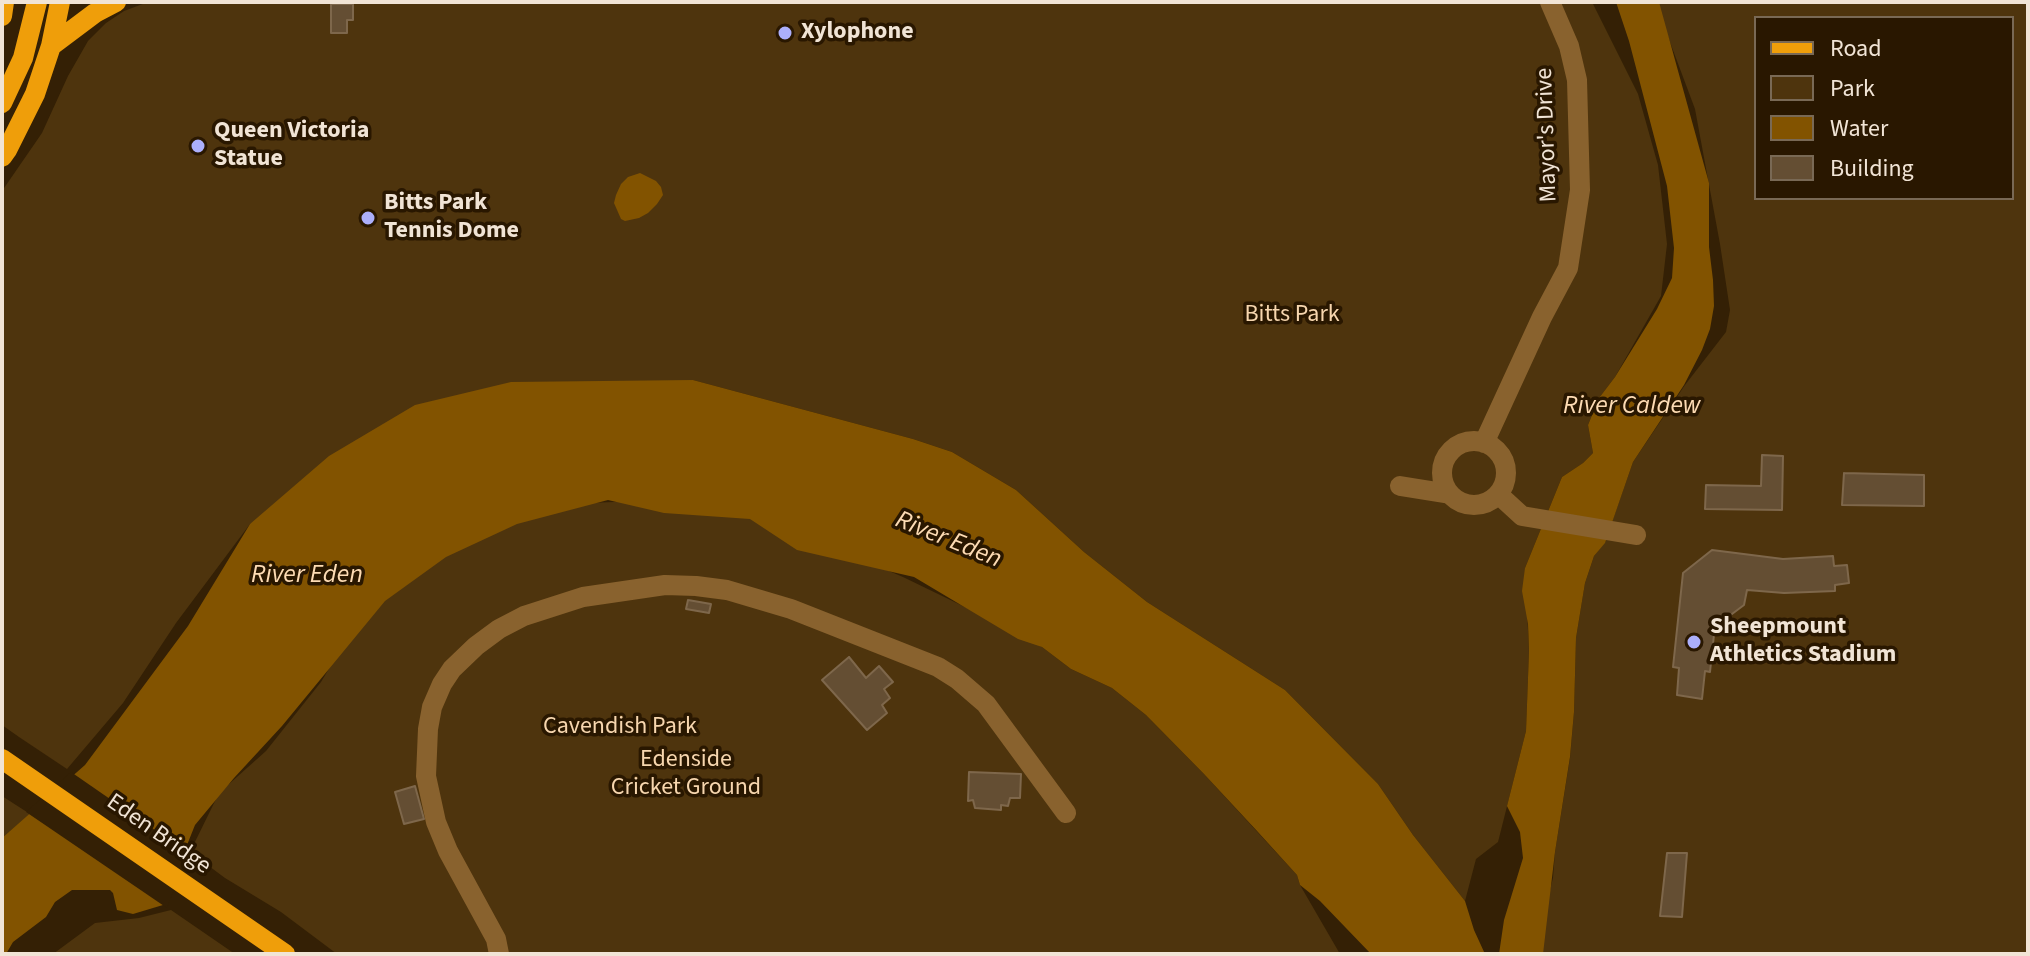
<!DOCTYPE html>
<html>
<head>
<meta charset="utf-8">
<style>
	body { margin:0 }
	#map { position:relative; width:2030px; height:956px; overflow:hidden; background:#342005; font-family:"Source Sans 3",sans-serif }
	canvas { display:block }
	.frame { position:absolute; inset:0; border:4px solid #f1e4d5; pointer-events:none }
	.legend { position:absolute; left:1754px; top:16px; width:260px; height:184px; box-sizing:border-box; background:#291700; border:2px solid #796955; margin:0; padding:10px 14px; list-style:none; font-size:24px; color:#f1e4d5 }
	.legend li { display:flex; align-items:center; gap:16px; height:40px }
	.legend b { width:40px; border:2px solid #796955 }
</style>
</head>
<body>
<div id="map">
<canvas width="2030" height="956"></canvas>
<div class="frame"></div>
<ul class="legend">
<li><b style="height:10px;background:#ef9e0a"></b>Road</li>
<li><b style="height:22px;background:#4e340d"></b>Park</li>
<li><b style="height:22px;background:#825300"></b>Water</li>
<li><b style="height:22px;background:#644e33"></b>Building</li>
</ul>
</div>
<script>
const g = document.querySelector('canvas').getContext('2d');
g.lineJoin = 'round';
function fill(path, color) { g.fillStyle = color; g.fill(path, 'evenodd'); }
const poly = rows => new Path2D(rows.map(r => 'M' + r).join(''));
function trace(path, color, width, dash) { g.strokeStyle = color; g.lineWidth = width; g.lineCap = dash ? 'butt' : 'round'; g.setLineDash(dash || []); g.stroke(path); }
function write(font, color, halo, rows, align = 'center') {
  g.font = font + ' "Source Sans 3",sans-serif'; g.lineWidth = 7; g.setLineDash([]); g.textBaseline = 'middle'; g.strokeStyle = halo; g.fillStyle = color; for (const [text, x, y, turn = 0] of rows) {
    g.save(); g.translate(x, y); g.rotate((+turn || 0) * Math.PI / 180); g.textAlign = isNaN(turn) ? turn : align; if (halo) g.strokeText(text, 0, 0); g.fillText(text, 0, 0); g.restore();
  }
}
const green = poly([
	[148,2,1592,2,1638,94,1658,165,1667,244,1661,296,1615,377,1599,398,1588,425,1593,453,1583,463,1562,477,1525,568,1529,651,1526,731,1498,842,1476,859,1465,901,1413,835,1378,784,1285,690,1147,602,1084,552,1016,490,952,452,913,439,693,380,250,524,176,623,123,703,67,769,19,737,2,725,2,191,42,133,68,76,88,41,106,23,124,11],
	[1655,2,2028,2,2028,954,1534,954,1553,878,1555,852,1570,758,1574,712,1576,638,1585,583,1594,556,1605,542,1633,462,1685,385,1726,332,1730,310,1720,244,1695,109],
	[1756,18,2012,18,2012,198,1756,198],
	[663,500,734,512,831,546,903,577,1002,625,1042,647,1071,669,1112,688,1146,715,1204,774,1297,875,1300,885,1340,954,337,954,281,912,225,878,190,852,219,793,266,751,321,682,342,647,374,608,494,521,564,504],
	[2,796,30,814,2,838],
	[171,910,235,954,53,954,95,923,139,918]
]);
const water = poly([
	[1616,2,1659,2,1709,183,1709,247,1713,280,1714,306,1710,329,1702,350,1684,385,1633,462,1605,543,1594,556,1585,583,1576,638,1574,712,1570,757,1555,852,1543,954,1499,954,1504,920,1523,858,1520,832,1507,806,1526,731,1529,651,1528,624,1522,591,1525,568,1562,477,1583,463,1593,453,1588,425,1599,398,1615,377,1657,309,1672,278,1674,248,1667,186,1629,41],
	[640,173,656,181,661,187,663,195,657,204,648,213,639,218,625,221,621,219,614,203,616,195,621,184,628,177],
	[693,380,913,439,952,452,1016,490,1084,552,1147,602,1285,690,1378,784,1413,835,1465,901,1474,930,1485,954,1371,954,1320,901,1300,885,1297,875,1257,831,1204,774,1146,715,1112,688,1071,669,1042,647,1018,639,914,577,797,550,750,519,664,513,608,500,517,524,446,557,385,601,282,726,234,778,195,825,163,905,133,914,117,910,113,893,110,890,72,890,55,902,46,917,13,942,6,954,2,954,2,838,85,765,188,626,250,524,329,456,415,405,511,382]
]);
const pier = poly([
	[71,772,188,853,167,908,26,812]
]);
const building = poly([
	[331,4,353,4,353,20,347,20,347,33,331,33,331,4],
	[1762,455,1783,456,1782,510,1705,509,1706,485,1761,486,1762,455],
	[1844,473,1924,475,1924,506,1842,505,1844,473],
	[1712,550,1783,559,1833,556,1834,566,1847,565,1849,583,1835,585,1835,591,1784,593,1747,590,1744,605,1728,617,1716,616,1710,672,1705,671,1702,699,1677,695,1679,668,1673,667,1683,573,1712,550],
	[688,600,711,604,709,613,686,609,688,600],
	[849,657,866,678,879,666,893,682,884,689,890,698,882,705,887,713,867,730,822,680,849,657],
	[969,772,1021,774,1020,798,1010,798,1008,806,1001,805,1001,810,975,808,973,800,968,801,969,772],
	[415,786,424,819,404,824,395,792,415,786],
	[1667,853,1687,853,1682,917,1660,916,1667,853]
]);
const minor = poly([
	'1442 473a32 32 0 1 1 64 0a32 32 0 1 1-64 0Z',
	[1484,443,1542,317,1568,268,1580,190,1577,80,1569,46,1550,2],
	[1400,486,1450,494],
	[1498,494,1522,516,1636,535],
	[499,954,496,939,448,851,436,822,426,776,428,729,432,707,442,684,452,669,476,646,499,629,524,616,583,597,665,585,696,586,727,590,791,609,938,667,957,679,986,704,1066,813]
]);
const major = poly([
	[2,16,4,2],
	[51,46,95,13,116,2],
	[2,103,23,58,37,2],
	[2,157,7,150,35,94,51,46,60,2],
	[2,759,285,954]
]);
const markers = [
	[785,33,8,"#acaffb"],
	[198,146,8,"#acaffb"],
	[368,218,8,"#acaffb"],
	[1694,642,8,"#acaffb"]
];
const poiNames = [
	["Xylophone",801,33],
	["Queen Victoria",214,132],
	["Statue",214,160],
	["Bitts Park",384,204],
	["Tennis Dome",384,232],
	["Sheepmount",1710,628],
	["Athletics Stadium",1710,656]
];
const streetNames = [
	["Mayor's Drive",1548,135,-92],
	["Eden Bridge",158,835,35]
];
const parkNames = [
	["Bitts Park",1292,316],
	["Cavendish Park",620,728],
	["Edenside",686,761],
	["Cricket Ground",686,789]
];
const waterNames = [
	["River Caldew",1632,407],
	["River Eden",948,541,22],
	["River Eden",307,576]
];
fill(green, '#4e340d');
fill(water, '#825300');
fill(pier, '#342005');
fill(building, '#644e33');
trace(building, '#7e674b', 2);
trace(minor, '#89622e', 20);
trace(major, '#ef9e0a', 20);
for (const [x, y, r, color] of markers) { const dot = new Path2D(); dot.arc(x, y, r, 0, 2 * Math.PI); g.fillStyle = color; g.fill(dot); trace(dot, '#291700', 3); }
write('bold 24px', '#f1e4d5', '#291700', poiNames, 'left');
write('24px', '#f1e4d5', '#291700', streetNames);
write('24px', '#f7d6ae', '#291700', parkNames);
write('italic 26px', '#fddbb3', '#291700', waterNames);
</script>
</body>
</html>
